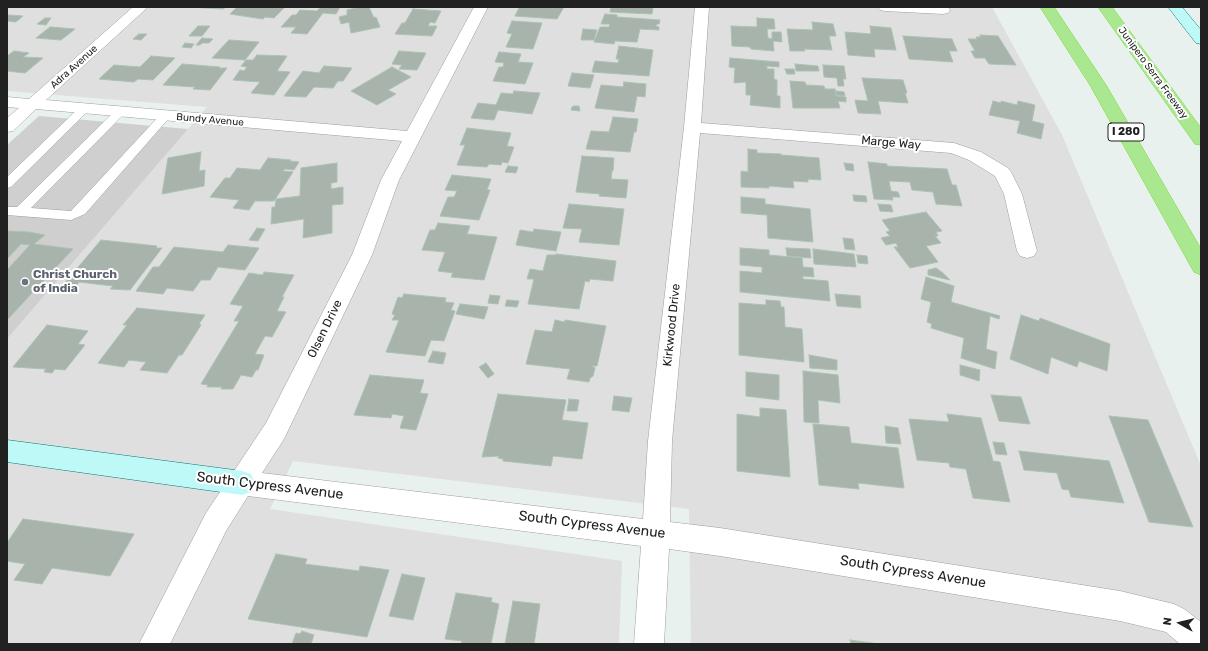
<!DOCTYPE html>
<html>
<head>
<meta charset="utf-8">
<style>
	body { margin:0 }
	#map { position:relative; width:1208px; height:651px; overflow:hidden; background:#e8f1ed; font-family:Rubik,sans-serif }
	canvas { display:block }
	.frame { position:absolute; inset:0; border:8px solid #212121; pointer-events:none }
	.north { position:absolute; left:1160px; top:603px; width:40px; height:40px; -webkit-text-stroke:3px #fff; paint-order:stroke; rotate:278deg; font-size:11px; font-weight:700; line-height:16px; text-align:center; color:#212121 }
	.north::after { content:''; display:block; margin:auto; width:14px; height:18px; background:#212121; clip-path:polygon(50% 0,100% 100%,50% 72%,0 100%) }
</style>
</head>
<body>
<div id="map">
<canvas width="1208" height="651"></canvas>
<div class="frame"></div>
<div class="north">N</div>
</div>
<script>
const g = document.querySelector('canvas').getContext('2d');
g.lineJoin = 'round';
function fill(path, color) { g.fillStyle = color; g.fill(path, 'evenodd'); }
const poly = rows => new Path2D(rows.map(r => 'M' + r).join(''));
function trace(path, color, width, dash) { g.strokeStyle = color; g.lineWidth = width; g.lineCap = dash ? 'butt' : 'round'; g.setLineDash(dash || []); g.stroke(path); }
function write(font, color, halo, rows, align = 'center') {
  g.font = font + ' Rubik,sans-serif'; g.lineWidth = 4; g.setLineDash([]); g.textBaseline = 'middle'; g.strokeStyle = halo; g.fillStyle = color; for (const [text, x, y, turn = 0] of rows) {
    g.save(); g.translate(x, y); g.rotate((+turn || 0) * Math.PI / 180); g.textAlign = isNaN(turn) ? turn : align; if (halo) g.strokeText(text, 0, 0); g.fillText(text, 0, 0); g.restore();
  }
}
const residential = poly([
	[7,7,992,7,1062,135,1201,466,1201,644,691,644,689,509,293,461,270,509,622,561,619,644,7,644,7,339,207,107,7,91]
]);
const religious = poly([
	[39,116,188,129,7,339,7,145]
]);
const building = poly([
	[189,7,226,7,223,9,189,7],
	[237,7,285,7,274,18,265,17,263,19,230,14,237,7],
	[321,7,340,7,336,14,323,13,307,34,291,33,296,27,281,27,292,15,296,15,300,10,317,11,321,7],
	[360,7,369,7,374,18,376,17,380,27,351,33,349,22,341,24,339,17,347,15,347,10,360,7],
	[525,7,564,7,557,19,515,16,519,8,525,7],
	[611,7,653,7,652,14,610,12,611,7],
	[413,9,441,11,435,23,430,22,428,26,437,26,432,36,395,34,402,23,405,23,413,9],
	[605,14,617,15,617,17,660,20,659,24,657,24,656,26,659,27,659,30,640,29,637,42,615,41,614,44,594,42,600,27,609,27,610,24,601,24,605,14],
	[9,15,23,16,16,22,7,21,7,16,9,15],
	[45,18,51,18,46,25,37,24,45,18],
	[757,18,774,19,775,29,767,29,768,38,772,39,772,32,781,32,782,42,773,41,774,51,751,49,750,47,732,46,731,26,757,27,757,18],
	[512,21,542,23,533,49,506,47,512,34,507,33,512,21],
	[812,22,833,24,836,36,829,36,832,50,804,49,805,51,790,51,787,29,813,30,812,22],
	[198,26,210,26,202,36,189,36,198,26],
	[870,26,891,28,896,50,874,49,875,57,848,55,845,32,871,34,870,26],
	[50,27,51,27,75,29,61,40,36,38,50,27],
	[583,29,597,30,594,40,581,40,583,29],
	[139,34,147,34,141,40,133,39,139,34],
	[980,35,998,36,1016,65,989,64,985,58,975,58,971,51,975,51,968,39,977,39,976,37,981,37,980,35],
	[903,36,952,39,957,51,949,51,953,62,909,59,903,36],
	[202,38,213,39,209,43,202,43,200,45,196,45,202,38],
	[229,40,259,42,245,60,212,58,229,40],
	[185,43,194,44,191,48,182,47,185,43],
	[619,46,653,50,649,76,592,72,595,61,618,63,619,59,616,59,619,46],
	[14,51,29,53,23,57,43,58,25,73,7,71,7,56,14,51],
	[399,51,426,53,417,70,399,69,402,65,392,64,399,51],
	[499,52,521,54,518,62,533,63,525,84,493,81,499,67,503,67,504,63,495,62,499,52],
	[257,55,287,56,277,71,290,72,274,95,251,93,260,82,233,80,240,70,244,71,247,67,241,66,246,60,253,60,257,55],
	[151,56,175,58,153,80,138,79,134,82,99,79,114,65,140,67,151,56],
	[730,58,779,62,779,67,767,66,767,69,774,69,774,79,777,80,777,96,780,96,780,108,750,105,751,95,746,95,746,82,734,83,735,68,729,67,730,58],
	[182,64,220,67,219,68,227,68,210,90,193,89,195,87,163,85,182,64],
	[795,64,818,66,819,71,796,71,795,64],
	[823,65,844,66,846,79,843,79,844,86,838,86,837,78,824,77,823,65],
	[324,66,352,68,343,81,338,81,333,88,314,87,306,97,284,96,303,71,319,73,324,66],
	[392,67,411,77,388,90,396,94,377,105,351,91,392,67],
	[785,69,794,69,795,74,787,74,785,69],
	[572,73,594,75,590,88,568,86,572,73],
	[862,78,903,80,907,93,905,93,908,103,878,101,881,114,858,113,855,100,868,101,862,78],
	[790,81,805,82,806,85,824,86,825,89,835,89,836,96,846,97,846,102,838,101,840,108,793,108,790,81],
	[624,82,646,84,645,97,637,96,634,112,595,108,601,85,623,87,624,82],
	[514,91,540,93,532,114,498,110,494,120,471,118,478,103,496,105,501,93,513,94,514,91],
	[836,91,844,92,845,96,836,95,836,91],
	[993,101,1001,103,1001,101,1017,105,1018,101,1035,105,1032,121,1044,124,1041,139,1017,133,1020,121,989,115,993,101],
	[574,106,579,106,580,111,571,110,572,107,574,106],
	[613,117,638,119,636,132,634,132,630,152,586,149,591,131,609,132,613,117],
	[467,128,511,133,507,146,514,147,508,163,502,162,501,165,489,164,487,167,457,165,465,145,460,145,467,128],
	[748,149,757,150,757,153,781,154,781,155,819,158,821,180,808,179,808,182,793,181,794,188,769,186,769,188,741,187,741,171,748,172,748,149],
	[201,152,199,171,205,170,204,186,162,194,168,158,201,152],
	[582,156,614,158,613,171,612,171,611,179,628,180,626,198,599,196,600,194,576,192,582,156],
	[268,158,291,160,290,161,299,162,294,170,285,169,283,171,293,172,274,201,255,201,249,210,233,208,239,200,210,197,225,178,230,178,237,168,260,170,268,158],
	[868,162,887,164,887,166,947,169,952,185,956,185,962,206,936,204,933,192,912,190,910,182,889,181,891,191,898,192,900,197,892,197,893,200,874,199,868,162],
	[337,163,337,182,331,183,331,189,343,187,343,204,332,205,332,233,303,238,304,219,271,224,272,207,275,207,276,199,300,196,301,168,337,163],
	[844,163,853,164,854,171,846,170,844,163],
	[508,166,518,167,516,173,505,172,508,166],
	[452,175,491,179,487,190,490,190,479,220,440,216,448,197,454,197,457,191,445,190,452,175],
	[853,195,866,196,867,202,854,201,853,195],
	[741,197,765,199,765,204,810,209,813,242,768,238,767,215,741,213,741,197],
	[569,204,624,209,619,245,579,242,582,229,563,228,569,204],
	[878,204,891,205,893,212,880,211,878,204],
	[926,212,942,231,936,232,938,236,935,236,941,243,926,246,938,262,910,268,894,247,898,247,896,243,886,245,881,238,890,236,886,232,890,231,882,220,926,212],
	[438,223,470,226,467,234,497,237,484,280,451,277,453,273,438,271,445,252,422,250,430,230,435,230,438,223],
	[257,228,265,229,258,241,249,240,257,228],
	[534,229,561,232,556,251,516,245,520,230,533,232,534,229],
	[7,231,29,232,45,235,34,244,73,249,7,320,7,270,30,245,21,244,7,259,7,231],
	[843,238,853,239,855,250,845,249,843,238],
	[101,240,157,246,156,248,162,248,130,290,110,289,113,286,79,282,77,285,64,284,101,240],
	[228,245,259,248,245,270,218,267,210,280,201,280,193,291,167,288,163,294,136,291,153,267,159,267,174,247,223,252,228,245],
	[740,248,769,250,769,255,802,258,803,267,813,268,814,277,803,276,803,279,828,281,830,301,740,292,740,271,762,273,762,267,740,265,740,248],
	[786,248,810,249,811,258,787,256,786,248],
	[813,249,854,254,856,267,814,264,813,249],
	[556,254,616,261,613,281,590,279,589,282,585,281,579,309,528,304,534,279,527,279,530,269,543,271,547,255,556,255,556,254],
	[857,255,867,256,868,264,858,263,857,255],
	[936,268,943,273,950,280,928,275,928,270,936,268],
	[264,272,294,275,282,297,284,297,277,311,286,312,272,337,265,336,255,354,264,355,258,370,256,370,252,377,241,375,233,389,221,389,222,387,207,387,208,385,201,384,239,321,234,321,243,306,230,304,249,273,263,275,264,272],
	[926,277,954,286,951,302,1000,316,999,319,990,316,986,349,997,352,995,369,961,358,964,338,931,328,932,324,927,322,931,302,921,299,926,277],
	[404,294,446,298,445,302,454,303,451,310,455,311,444,341,431,340,425,356,386,352,399,320,392,320,395,315,392,314,398,297,402,298,404,294],
	[835,294,860,296,861,308,837,306,835,294],
	[490,295,500,296,498,304,488,303,490,295],
	[507,300,519,301,517,307,505,306,507,300],
	[766,300,780,301,781,307,784,307,785,327,802,329,804,362,739,355,739,303,766,305,766,300],
	[460,304,488,307,484,319,456,314,460,304],
	[137,308,205,315,199,324,201,325,182,355,179,355,167,373,140,370,146,362,129,360,124,367,98,363,127,325,123,325,137,308],
	[1021,315,1039,321,1040,318,1110,344,1107,371,1079,361,1077,367,1051,357,1048,374,1010,359,1021,315],
	[555,320,565,322,565,320,606,326,597,366,592,366,595,368,593,376,590,378,589,382,567,379,570,369,526,364,535,330,552,332,555,320],
	[47,325,88,331,78,344,85,345,65,370,55,369,52,373,44,372,46,369,13,367,47,325],
	[433,351,446,353,443,364,428,362,433,351],
	[809,355,837,360,837,370,810,368,809,355],
	[486,363,494,374,488,378,479,367,486,363],
	[960,365,980,370,979,381,960,375,960,365],
	[803,371,838,375,840,403,818,400,819,423,804,422,803,371],
	[746,372,779,375,779,400,746,396,746,372],
	[370,375,424,380,420,393,428,394,416,430,400,428,404,416,392,414,391,418,354,415,370,375],
	[498,394,566,400,562,420,588,423,582,459,553,456,551,466,503,461,503,459,498,458,499,456,482,457,498,394],
	[991,395,1021,397,1030,424,999,421,991,395],
	[614,396,632,398,629,412,612,410,614,396],
	[569,399,579,400,577,411,567,411,569,399],
	[760,408,786,410,790,477,737,471,737,414,760,417,760,408],
	[947,414,981,418,993,461,1000,462,1010,502,973,498,966,469,950,467,949,463,917,460,909,419,949,422,947,414],
	[1109,416,1148,420,1193,527,1149,522,1109,416],
	[813,424,849,427,851,443,898,448,904,488,858,483,859,489,819,485,813,424],
	[885,426,898,428,901,444,886,443,885,426],
	[993,442,1004,443,1007,455,996,454,993,442],
	[1019,451,1109,461,1124,503,1071,497,1069,490,1062,489,1057,473,1024,470,1019,451],
	[23,519,134,534,110,576,52,568,42,584,14,580,25,564,7,561,7,543,23,519],
	[276,554,307,559,305,564,359,571,360,566,389,570,367,637,248,619,276,554],
	[402,574,425,578,413,620,389,616,402,574],
	[456,593,492,598,491,602,499,604,491,644,461,644,462,641,445,639,456,593],
	[513,601,540,604,534,644,505,644,513,601],
	[302,631,314,635,311,644,292,644,296,633,300,634,302,631],
	[850,640,879,644,851,644,850,640]
]);
const lane = poly([
	[84,106,88,107,90,109,88,111,11,187,7,188,7,177,80,107,84,106],
	[120,109,124,110,126,112,124,114,31,208,71,211,161,114,169,114,171,116,169,118,85,214,71,220,7,215,7,207,17,207,116,110,120,109]
]);
const street = poly([
	[133,7,148,7,46,100,407,131,474,7,488,7,399,180,372,255,284,439,262,473,643,519,648,441,684,127,695,7,709,7,701,123,954,143,981,152,1008,168,1011,172,1022,194,1037,251,1034,256,1027,258,1020,256,1017,251,1004,194,995,176,969,160,951,153,700,133,672,441,670,522,720,528,1120,591,1174,604,1184,609,1201,622,1201,644,1180,644,1166,632,1120,621,720,556,669,549,664,644,634,644,641,546,248,496,226,531,170,644,139,644,206,513,266,423,352,255,381,180,402,141,36,109,13,131,7,132,7,118,19,108,7,107,7,97,29,99,133,7],
	[878,7,948,7,950,10,948,13,943,14,885,11,880,10,878,7]
]);
const secondary = poly([
	[1168,7,1182,7,1201,30,1201,44,1196,43,1168,7],
	[7,440,242,471,251,474,255,483,251,492,242,495,7,462,7,440]
]);
const highway = poly([
	[1040,7,1054,7,1106,85,1201,249,1201,275,1194,272,1090,85,1040,7],
	[1098,7,1112,7,1201,128,1201,145,1195,144,1098,7]
]);
const markers = [
	[25,282,4,"#6b7280"]
];
const farStreetnames = [
	["Adra Avenue",74,67,-42],
	["Junipero Serra Freeway",1153,73,54],
	["Bundy Avenue",210,120,5]
];
const shields = [
	[1126,132,36]
];
const shieldNames = [
	["I 280",1126,132]
];
const streetNames = [
	["Marge Way",891,143,5],
	["Kirkwood Drive",672,325,-84],
	["Olsen Drive",325,329,-64]
];
const worshipNames = [
	["Christ Church",33,275],
	["of India",33,289]
];
const nearStreetnames = [
	["South Cypress Avenue",270,486,7],
	["South Cypress Avenue",592,525,7],
	["South Cypress Avenue",913,572,9]
];
fill(residential, '#dedfde');
fill(religious, '#cfcfcf');
fill(building, '#a7b3ab');
trace(building, '#aac3b3', 1);
trace(lane, '#9e9e9e', 1);
trace(street, '#9e9e9e', 1);
trace(secondary, '#06787a', 1);
trace(highway, '#77da2a', 1);
fill(lane, '#fff');
fill(street, '#fff');
fill(secondary, '#bef9f7');
fill(highway, '#a9e791');
for (const [x, y, r, color] of markers) { const dot = new Path2D(); dot.arc(x, y, r, 0, 2 * Math.PI); g.fillStyle = color; g.fill(dot); trace(dot, '#fff', 1.5); }
write('10px', '#212121', '#fff', farStreetnames);
for (const [x, y, w] of shields) { const box = new Path2D(); box.roundRect(x - w / 2, y - 9, w, 18, 3); g.fillStyle = '#fff'; g.fill(box); trace(box, '#212121', 1); }
write('bold 11px', '#212121', null, shieldNames);
write('12px', '#212121', '#fff', streetNames);
write('bold 12px', '#5b616d', '#fff', worshipNames, 'left');
write('14px', '#212121', '#fff', nearStreetnames);
</script>
</body>
</html>
